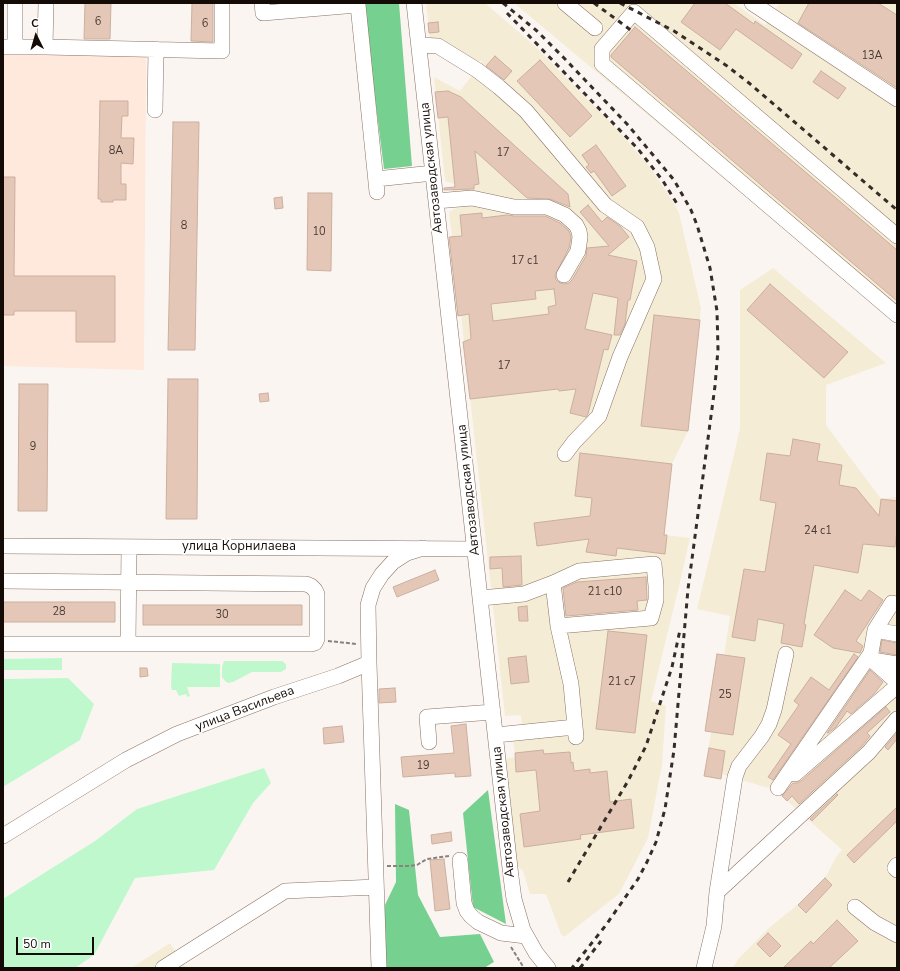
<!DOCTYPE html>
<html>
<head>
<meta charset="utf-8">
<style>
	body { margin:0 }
	#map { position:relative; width:900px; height:971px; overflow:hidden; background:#fbf5f2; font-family:"Nunito Sans",sans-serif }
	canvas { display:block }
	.frame { position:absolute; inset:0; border:4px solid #150b06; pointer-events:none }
	.north { position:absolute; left:16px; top:16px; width:40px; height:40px; -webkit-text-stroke:3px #fff; paint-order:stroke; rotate:355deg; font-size:11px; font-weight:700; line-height:16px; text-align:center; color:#150b06 }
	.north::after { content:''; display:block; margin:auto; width:14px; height:18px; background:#150b06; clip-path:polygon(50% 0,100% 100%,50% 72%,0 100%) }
	.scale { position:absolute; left:16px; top:937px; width:78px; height:18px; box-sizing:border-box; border:2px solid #150b06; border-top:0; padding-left:5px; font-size:12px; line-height:14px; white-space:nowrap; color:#150b06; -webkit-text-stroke:3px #fff; paint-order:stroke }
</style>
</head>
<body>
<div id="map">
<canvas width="900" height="971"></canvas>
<div class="frame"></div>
<div class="north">С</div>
<div class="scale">50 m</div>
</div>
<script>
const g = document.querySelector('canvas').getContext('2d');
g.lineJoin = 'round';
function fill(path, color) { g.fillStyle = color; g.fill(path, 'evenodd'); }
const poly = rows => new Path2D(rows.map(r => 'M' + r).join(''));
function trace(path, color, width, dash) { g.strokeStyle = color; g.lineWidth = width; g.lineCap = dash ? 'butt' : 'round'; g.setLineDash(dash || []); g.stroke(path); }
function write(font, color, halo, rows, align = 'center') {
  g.font = font + ' "Nunito Sans",sans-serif'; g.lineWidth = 3.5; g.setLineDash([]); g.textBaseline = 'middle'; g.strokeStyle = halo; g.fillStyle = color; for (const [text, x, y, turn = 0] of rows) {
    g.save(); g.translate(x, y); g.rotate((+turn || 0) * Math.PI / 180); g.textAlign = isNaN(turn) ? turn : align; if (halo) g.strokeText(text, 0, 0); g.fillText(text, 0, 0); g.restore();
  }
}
const built = poly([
	[3,52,146,54,144,370,3,366]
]);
const industrial = poly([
	[426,3,485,3,535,46,617,129,649,166,674,203,679,213,701,308,688,431,672,464,664,535,690,538,681,578,651,701,666,706,662,765,648,838,619,894,564,937,561,934,546,894,530,894,523,871,517,866,505,759,515,757,513,738,522,725,521,715,505,716,461,315,457,316,449,237,452,237,449,212,464,204,453,193,452,187,455,186,455,184,445,181,434,77,460,91,483,61,477,61,440,40,430,40],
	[514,3,734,3,765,25,780,3,897,3,897,323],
	[773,268,886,363,826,385,826,425,881,499,897,497,897,968,733,968,738,959,770,927,796,906,826,876,836,857,842,850,775,790,722,774,721,779,704,776,711,732,705,731,717,654,724,655,730,616,697,609,740,429,740,290],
	[170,943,186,968,131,968]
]);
const green = poly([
	[62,658,62,670,3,670,3,659],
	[224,661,282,661,286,664,286,669,281,672,252,672,233,682,228,683,225,681,222,677,222,667],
	[172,663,220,664,220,687,187,687,190,696,187,697,186,694,179,696,176,690,172,690,171,687],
	[68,678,94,704,80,740,3,787,3,679],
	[264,768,271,783,253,803,214,870,135,878,94,955,75,968,3,968,3,899,95,841,137,809]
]);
const forest = poly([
	[363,3,399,3,412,166,384,169],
	[488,790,506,924,473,907,463,813],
	[395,804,409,810,418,895,440,937,480,934,494,962,484,968,386,968,384,907,396,882]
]);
const building = poly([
	[85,3,111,3,110,39,84,39,85,3],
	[192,3,213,3,213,42,191,41,192,3],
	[695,3,725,3,754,24,755,21,802,54,792,69,736,29,720,50,681,22,695,3],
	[809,3,878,3,897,15,897,88,798,23,809,3],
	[438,22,439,32,429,33,428,23,438,22],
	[635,27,897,250,897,301,611,57,611,55,635,27],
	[495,56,512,71,504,80,486,66,495,56],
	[540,60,592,116,570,137,517,81,540,60],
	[821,71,846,88,838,99,813,82,821,71],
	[448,91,461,97,568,194,570,207,550,199,527,198,475,151,479,184,474,185,474,189,444,190,444,188,455,187,448,117,438,118,435,92,448,91],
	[100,101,128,101,128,116,122,116,121,138,134,138,133,164,121,163,121,184,126,184,126,200,113,200,113,202,101,202,101,199,98,199,100,101],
	[173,122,199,122,195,350,168,350,173,122],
	[596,145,626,186,612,196,594,171,591,173,586,167,589,165,582,155,596,145],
	[3,177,15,177,14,276,115,276,115,342,76,342,76,311,14,311,14,315,3,315,3,177],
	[308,193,332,193,331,271,307,270,308,193],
	[282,197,283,208,275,209,274,198,282,197],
	[588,205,602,222,607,217,620,226,629,237,608,255,637,261,630,300,628,300,625,324,620,335,614,335,618,298,593,293,585,329,612,335,608,350,604,349,588,414,586,417,570,413,576,389,559,391,558,389,470,399,463,342,471,339,469,314,458,316,449,237,462,236,460,215,482,213,482,218,507,215,514,216,545,216,560,223,569,231,571,237,569,248,555,275,556,280,560,283,564,284,569,283,572,280,586,256,587,248,609,246,580,212,588,205],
	[554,289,556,305,548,307,549,314,493,321,491,304,536,299,535,291,554,289],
	[770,284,848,352,824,378,747,310,770,284],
	[654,315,700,320,688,431,641,426,654,315],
	[168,379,198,379,197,519,166,519,168,379],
	[19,384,48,384,47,511,18,511,19,384],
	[268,393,269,401,260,402,259,394,268,393],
	[793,439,820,444,817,461,842,465,839,485,856,488,879,516,881,499,897,501,897,530,895,547,863,544,858,573,814,565,804,624,806,625,802,647,781,643,784,624,758,619,755,641,732,637,744,569,765,572,776,503,760,500,767,453,790,456,793,439],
	[580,453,672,464,664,535,667,535,665,554,617,548,616,556,586,552,589,539,537,546,534,523,590,516,592,498,575,496,580,453],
	[521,556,522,585,503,587,502,568,490,569,490,557,521,556],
	[435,570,439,580,397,597,393,587,435,570],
	[646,577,647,599,647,600,637,601,638,610,566,616,563,588,577,582,646,577],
	[845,590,861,601,869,590,883,600,856,641,863,646,860,653,833,648,814,635,845,590],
	[3,602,115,602,115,622,3,622,3,602],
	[143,605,302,605,302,625,143,625,143,605],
	[527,606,528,621,519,621,518,607,527,606],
	[608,631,647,635,635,733,596,729,608,631],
	[882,640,897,643,897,655,880,652,882,640],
	[717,654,745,658,733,735,705,731,717,654],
	[854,654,858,657,773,780,768,777,791,744,778,735,799,705,794,701,811,677,829,690,854,654],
	[526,656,529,682,511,684,508,658,526,656],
	[140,668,147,668,148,676,140,677,140,668],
	[870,670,883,682,874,694,851,714,847,711,836,727,828,733,827,733,870,670],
	[395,688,396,702,379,703,379,689,395,688],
	[886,707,890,712,867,733,870,736,862,746,799,804,792,796,787,801,782,796,793,783,797,783,801,781,886,707],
	[466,724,471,776,455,777,455,773,403,777,401,757,454,753,451,726,466,724],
	[342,726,344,742,324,744,323,728,342,726],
	[897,733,897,739,888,750,885,747,897,733],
	[709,748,725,751,721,779,704,776,709,748],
	[543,750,544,754,570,752,571,763,573,762,574,771,590,769,590,773,607,771,610,802,631,799,634,828,580,835,581,839,524,847,520,814,540,811,536,770,516,772,515,753,543,750],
	[837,794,838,795,812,821,810,819,837,794],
	[897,807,897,821,854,863,847,855,897,807],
	[451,832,452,841,432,844,431,835,451,832],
	[444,859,450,909,435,911,430,860,444,859],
	[825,878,832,885,806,913,798,905,825,878],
	[837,920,858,941,829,968,783,968,811,941,813,944,837,920],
	[768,933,781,946,770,957,757,944,768,933]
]);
const path = poly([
	[328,641,357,644],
	[387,866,409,866,417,865,427,859,449,856],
	[511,947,524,968]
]);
const minor = poly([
	[15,3,15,47],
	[262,3,263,13,345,6],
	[344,3,345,6,358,5,377,192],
	[414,3,511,877,514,899,523,930,536,953,548,968],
	[565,3,595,28],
	[752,3,897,99],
	[419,45,438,46,477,70,499,87,526,111,605,205,637,227,647,247,654,279,620,357,599,416,574,442,565,454],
	[3,47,45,47,46,3],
	[45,47,222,51,222,3],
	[155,110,156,49],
	[376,179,433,173],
	[436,201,472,198,514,207,547,207,565,215,576,225,579,231,580,237,578,251,564,275],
	[897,236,634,12,602,49,602,64,897,315],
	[3,546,475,549],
	[3,581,306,584,311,586,315,590,317,594,317,639,315,643,311,644,3,644],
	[553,583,558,626,571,684,576,737],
	[481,598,524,594,553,583,579,571,654,564,656,586,656,600,651,618,558,626],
	[897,604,892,603,875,630,871,653,872,660,897,682],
	[875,630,897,634],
	[128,644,129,547],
	[872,660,897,664],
	[369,663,379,968],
	[496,735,575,727],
	[429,742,427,717,493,712],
	[795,774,897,686],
	[778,788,871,653],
	[3,836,126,760,177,734,274,697,338,676,369,663,368,605,373,588,382,574,393,562,407,553,423,548],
	[460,860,464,903,467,911,471,916,478,922,501,933,526,936],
	[897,865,895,868,897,870],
	[717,892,869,752,897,719],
	[855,907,875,923,897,935],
	[163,968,285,891,376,887],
	[704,968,714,926,717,892,735,777,739,766,762,736,769,724,774,710,786,654]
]);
const rail = poly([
	[503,3,537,31,564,58,627,124,674,180,691,210,697,225,710,268,717,311,718,349,715,386,688,589,674,750,665,809,656,842,647,862,638,879,606,925,572,968],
	[594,3,632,31],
	[620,3,674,31,727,66,749,83,897,210],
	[507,13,638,149,663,181,679,207],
	[568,882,628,781,646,746,672,667,680,630],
	[580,968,601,941]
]);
const numberNames = [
	["6",98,22],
	["6",205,24],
	["13А",872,56],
	["8А",116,151],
	["17",503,153],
	["8",184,226],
	["10",319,232],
	["17 с1",525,261],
	["17",504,366],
	["9",33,447],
	["24 с1",818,531],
	["21 с10",605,592],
	["28",59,612],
	["30",222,615],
	["21 с7",622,682],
	["25",725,695],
	["19",423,766]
];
const streetNames = [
	["Автозаводская улица",432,168,-96],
	["Автозаводская улица",469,490,-96],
	["улица Корнилаева",239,547],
	["улица Васильева",245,709,-21],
	["Автозаводская улица",504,812,-96]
];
fill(built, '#ffe8dc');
fill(industrial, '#f5ecd6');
fill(green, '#bff8cd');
fill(forest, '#76d090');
fill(building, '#e4c7b7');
trace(building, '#cbaf9f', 1);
trace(minor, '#8b7162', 16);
trace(path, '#8a827e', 2, [4, 2]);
trace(minor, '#fff', 15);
trace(rail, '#352c27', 3, [5, 5]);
write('11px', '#493a32', null, numberNames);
write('13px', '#150b06', '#fff', streetNames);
</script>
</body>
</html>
